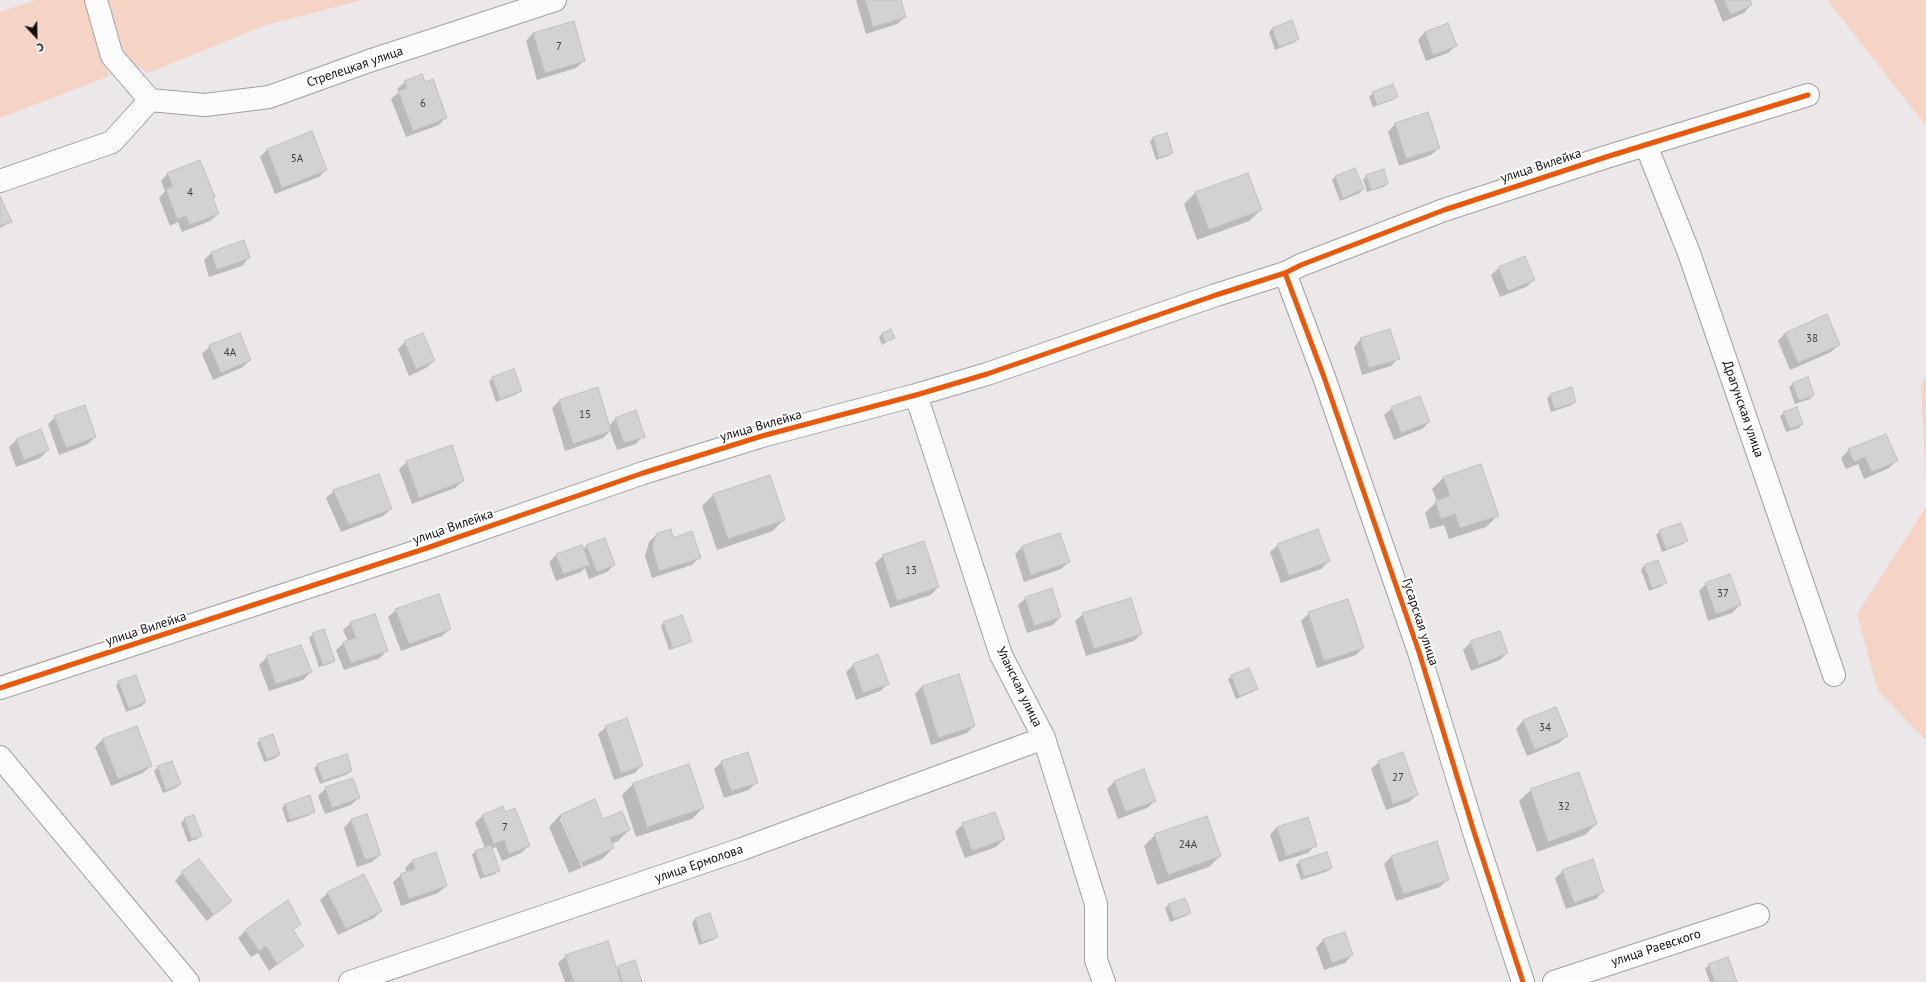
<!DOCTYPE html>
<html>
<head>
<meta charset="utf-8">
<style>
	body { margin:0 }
	#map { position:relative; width:1926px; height:982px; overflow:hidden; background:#ece8ea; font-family:"PT Sans",sans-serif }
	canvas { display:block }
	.north { position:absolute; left:16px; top:16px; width:40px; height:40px; -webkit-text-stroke:3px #fff; paint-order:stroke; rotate:158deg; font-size:11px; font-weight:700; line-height:16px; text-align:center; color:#0f0d0e }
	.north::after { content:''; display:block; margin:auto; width:14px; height:18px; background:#0f0d0e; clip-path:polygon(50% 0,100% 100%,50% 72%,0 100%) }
</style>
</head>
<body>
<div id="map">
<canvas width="1926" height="982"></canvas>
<div class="north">С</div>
</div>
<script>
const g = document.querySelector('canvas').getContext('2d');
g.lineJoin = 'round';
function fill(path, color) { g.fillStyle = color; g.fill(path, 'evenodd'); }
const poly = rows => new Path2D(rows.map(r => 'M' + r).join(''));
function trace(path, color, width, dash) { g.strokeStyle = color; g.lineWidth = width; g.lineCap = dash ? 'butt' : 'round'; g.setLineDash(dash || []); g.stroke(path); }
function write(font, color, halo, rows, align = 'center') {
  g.font = font + ' "PT Sans",sans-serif'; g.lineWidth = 4; g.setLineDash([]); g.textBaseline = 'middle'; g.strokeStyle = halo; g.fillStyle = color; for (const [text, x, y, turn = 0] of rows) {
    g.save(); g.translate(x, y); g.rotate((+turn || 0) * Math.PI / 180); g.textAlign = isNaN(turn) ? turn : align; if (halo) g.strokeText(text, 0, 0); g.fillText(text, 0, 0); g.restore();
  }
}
const green = poly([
	[36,0,87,0,92,22,109,76,0,118,0,12],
	[108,0,362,0,263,26,148,73,126,60],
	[1827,0,1926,0,1926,126,1876,62],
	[1926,376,1926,483,1921,385],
	[1926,507,1926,740,1878,691,1857,614]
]);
const shadow = poly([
	[856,0,899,0,905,17,897,24,866,34],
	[1714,0,1749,0,1751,5,1744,13,1723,22],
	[1291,21,1298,39,1295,42,1275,50,1269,32,1272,29],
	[1425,32,1456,46,1448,53,1426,61,1418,40],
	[533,33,584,61,576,68,537,80,526,41],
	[405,82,446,117,439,125,406,137,391,99,399,92,397,89],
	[1373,93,1397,96,1393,100,1373,107,1369,97],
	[1428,114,1439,148,1431,155,1399,166,1388,132,1395,124],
	[1166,134,1172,153,1168,156,1156,160,1150,141,1153,138],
	[267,150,326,170,319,177,275,194,260,157],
	[1355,169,1363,189,1360,193,1340,201,1332,180,1335,177],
	[168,173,212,199,218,214,210,221,182,232,178,222,170,226,159,198,165,191,161,181],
	[1366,176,1387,183,1384,187,1367,192,1363,179],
	[1195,193,1261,210,1249,221,1197,240,1184,204],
	[0,199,11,222,0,228],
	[244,242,249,258,242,266,209,277,204,260,211,253],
	[1499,268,1534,280,1526,287,1500,297,1491,275],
	[1826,316,1839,345,1831,352,1790,370,1778,341,1785,333],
	[882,334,893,338,882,345,879,337],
	[1361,339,1398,358,1391,366,1362,375,1354,347],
	[405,342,434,361,426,368,409,376,398,349],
	[210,346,250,360,243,367,213,380,202,354],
	[493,378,520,391,517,394,496,402,489,381],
	[1793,384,1813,395,1810,399,1795,404,1789,387],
	[1571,389,1575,402,1572,405,1551,412,1547,399,1550,395],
	[559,401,609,426,616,418,643,436,636,444,617,450,610,431,603,438,565,451,552,408],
	[1392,408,1429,422,1422,429,1394,440,1384,415],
	[1784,413,1802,424,1799,428,1786,432,1780,416],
	[55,417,95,437,88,444,59,455,48,424],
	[40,431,48,450,40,458,16,467,9,447,16,440],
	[1849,450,1896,461,1889,468,1864,479,1858,464,1846,469,1841,458],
	[407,462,463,481,455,488,412,504,399,469],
	[769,476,784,519,773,531,717,550,702,506,713,495],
	[1444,477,1498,515,1486,527,1449,539,1444,525,1430,529,1425,513,1437,501,1432,489],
	[334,491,391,509,383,516,341,532,326,498],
	[1660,531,1686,541,1683,544,1662,552,1656,535],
	[657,534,673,539,700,557,692,565,652,578,645,556,649,542],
	[1060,534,1069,562,1061,569,1024,582,1015,554,1022,547],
	[587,545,614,565,607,572,589,579,585,568,581,572,556,581,549,562,556,555,582,546,583,549],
	[1278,545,1329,561,1321,569,1281,583,1270,552],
	[883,556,938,587,931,595,890,608,875,563],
	[1644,566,1665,582,1662,586,1649,591,1641,570],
	[1706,584,1740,605,1732,613,1708,621,1699,591],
	[1026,598,1060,617,1053,625,1027,633,1018,605],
	[396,610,450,629,442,636,401,651,388,617],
	[1309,613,1363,648,1356,655,1317,668,1301,621],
	[1083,614,1141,634,1134,641,1086,656,1075,621],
	[664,622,690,640,687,644,669,650,661,626],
	[351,623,387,650,380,658,344,670,336,650,344,643,348,641,343,630],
	[313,634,334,660,330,664,319,667,309,638],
	[1471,642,1507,653,1500,660,1471,671,1463,650],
	[267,657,311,672,303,680,269,691,259,665],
	[853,665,888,684,880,691,856,700,846,672],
	[1232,676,1257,689,1253,692,1236,699,1228,679],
	[119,682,145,702,142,706,126,712,116,685],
	[922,686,974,726,967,733,931,745,915,694],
	[1555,708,1567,736,1559,743,1527,756,1516,729,1523,721],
	[606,727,642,765,635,773,614,780,598,734],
	[103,739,151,766,143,773,111,786,95,747],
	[260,740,279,754,276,758,264,762,257,743],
	[722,762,757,782,749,790,724,798,714,769],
	[1379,762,1417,795,1409,802,1386,810,1371,769],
	[318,765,351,770,348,774,320,784,314,768],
	[689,766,703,808,692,819,636,837,622,795,633,784],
	[158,767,180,784,176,788,163,793,154,771],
	[1143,770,1155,801,1147,808,1118,819,1107,789,1114,782],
	[326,788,359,798,351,805,325,814,318,796],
	[1531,790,1596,824,1585,835,1537,852,1519,801],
	[309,797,314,811,310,815,287,823,282,808,285,804],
	[594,801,603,820,629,830,618,841,611,844,613,848,602,859,569,873,549,827,560,815],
	[560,819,563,819,583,867,582,868],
	[505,813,529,846,521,853,502,861,496,847,491,849,498,870,495,874,480,879,472,855,475,852,485,848,475,823,483,815],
	[185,819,200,836,197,839,188,842,181,823],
	[351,820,380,855,372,862,357,867,344,828],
	[963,824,1004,839,996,847,965,858,955,832],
	[1277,827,1316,845,1308,853,1279,862,1270,835],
	[1155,835,1220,856,1209,867,1157,885,1144,846],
	[1392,856,1448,879,1440,887,1396,901,1384,864],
	[412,861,446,886,438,893,401,906,393,882,401,875,407,873,405,868],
	[1299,862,1331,868,1328,871,1301,880,1296,865],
	[1563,871,1603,891,1596,899,1566,909,1555,878],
	[182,873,230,901,207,921,175,881],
	[328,893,381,911,374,918,338,935,320,900],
	[1169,905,1190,913,1186,916,1170,922,1165,908],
	[710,914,717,937,713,940,699,945,692,923,695,919],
	[299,924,292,931,302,946,269,971,258,953,251,957,238,938,245,931],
	[1344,933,1352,955,1345,963,1324,970,1316,948,1323,940],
	[566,956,616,970,634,962,641,982,565,982,558,963],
	[1709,965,1736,982,1710,982,1705,969]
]);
const building = poly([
	[865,0,901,0,906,17,873,27,865,0],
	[1724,0,1750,0,1752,5,1731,15,1724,0],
	[1292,20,1299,39,1279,47,1272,28,1292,20],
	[574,21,585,61,545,73,533,33,574,21],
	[1448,23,1457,46,1433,55,1425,32,1448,23],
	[422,74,425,82,433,79,447,118,413,131,398,91,407,88,404,81,422,74],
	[1393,84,1398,97,1377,105,1372,92,1393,84],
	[1428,112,1440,148,1406,159,1395,123,1428,112],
	[312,131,327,170,282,188,267,149,312,131],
	[1167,133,1173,153,1159,158,1153,137,1167,133],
	[200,160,215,197,213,198,219,214,190,225,186,216,177,219,166,189,173,186,167,173,200,160],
	[1355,168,1364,189,1343,198,1335,176,1355,168],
	[1384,169,1388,184,1371,190,1366,175,1384,169],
	[1248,173,1262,210,1209,230,1195,192,1248,173],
	[0,196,12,222,0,226,0,196],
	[244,240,250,258,217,270,211,252,244,240],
	[1525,256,1535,280,1508,291,1498,267,1525,256],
	[1827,314,1840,345,1798,363,1785,333,1827,314],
	[891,329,895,338,885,342,882,333,891,329],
	[1390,329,1400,359,1369,368,1360,338,1390,329],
	[240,333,251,360,221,373,209,345,240,333],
	[423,333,435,361,416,369,404,341,423,333],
	[514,369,522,391,500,399,492,377,514,369],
	[1808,377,1814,395,1799,401,1792,383,1808,377],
	[598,387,611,431,573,444,559,400,598,387],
	[1572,387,1576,402,1554,409,1550,394,1572,387],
	[1420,396,1430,422,1401,433,1391,407,1420,396],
	[85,405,96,437,66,448,54,416,85,405],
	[1797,407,1803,424,1790,429,1783,412,1797,407],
	[636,410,645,437,624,443,615,418,636,410],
	[41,429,49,450,24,460,16,439,41,429],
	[1886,434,1898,461,1872,472,1865,457,1854,462,1848,449,1886,434],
	[452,445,464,481,419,498,406,461,452,445],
	[1481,464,1499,516,1460,528,1455,514,1441,519,1435,501,1450,496,1443,477,1481,464],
	[379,474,392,509,349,525,333,490,379,474],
	[770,475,785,520,728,539,713,494,770,475],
	[1681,523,1688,541,1666,549,1659,530,1681,523],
	[671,529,673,538,692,531,701,558,659,571,652,548,657,533,671,529],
	[1318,529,1330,561,1289,576,1277,544,1318,529],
	[1060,533,1070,562,1031,575,1022,546,1060,533],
	[605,538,615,565,597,572,586,545,605,538],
	[924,541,939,587,897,601,882,555,924,541],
	[582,545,590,565,563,574,556,554,582,545],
	[1658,560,1667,583,1652,588,1644,565,1658,560],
	[1730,574,1741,605,1716,614,1705,583,1730,574],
	[1052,588,1061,617,1034,626,1025,597,1052,588],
	[439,594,451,629,409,644,395,609,439,594],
	[1131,598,1142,634,1094,649,1082,613,1131,598],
	[1348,599,1364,648,1324,661,1308,612,1348,599],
	[375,614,388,651,351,663,343,642,356,638,350,622,375,614],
	[682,615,692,641,673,648,663,622,682,615],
	[324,629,335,661,323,665,312,633,324,629],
	[1500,631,1508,653,1479,665,1470,641,1500,631],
	[301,645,312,672,276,684,266,656,301,645],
	[878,654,889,684,863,693,853,664,878,654],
	[1249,668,1258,689,1239,696,1231,675,1249,668],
	[959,674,975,726,938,738,922,686,959,674],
	[136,675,146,702,129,709,118,681,136,675],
	[1556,707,1568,736,1535,750,1523,720,1556,707],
	[627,718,643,766,621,773,605,726,627,718],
	[137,726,152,766,118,779,102,739,137,726],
	[273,734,280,755,267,759,259,739,273,734],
	[748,752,758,783,731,791,721,761,748,752],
	[1403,752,1418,795,1393,804,1378,761,1403,752],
	[347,754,352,771,323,781,317,764,347,754],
	[172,761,181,784,166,790,157,766,172,761],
	[689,764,704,808,647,827,633,783,689,764],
	[1144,769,1156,801,1126,812,1114,781,1144,769],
	[1579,772,1597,824,1548,842,1530,789,1579,772],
	[353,778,360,798,332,808,325,787,353,778],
	[310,795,315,812,290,820,285,804,310,795],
	[595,799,603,819,622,811,630,830,610,838,614,848,581,863,560,815,595,799],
	[503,806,505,812,515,808,530,846,509,854,504,840,494,844,482,815,503,806],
	[995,812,1005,839,972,851,962,823,995,812],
	[367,814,381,855,365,860,351,819,367,814],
	[194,815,202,836,192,839,184,818,194,815],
	[1207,816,1221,856,1168,875,1154,834,1207,816],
	[1308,817,1317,846,1286,856,1277,827,1308,817],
	[1437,841,1449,880,1403,894,1391,856,1437,841],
	[491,845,500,871,484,876,475,851,491,845],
	[436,852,447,886,409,899,400,874,415,869,412,860,436,852],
	[1327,852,1332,868,1304,877,1299,861,1327,852],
	[199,859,232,901,214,915,181,872,199,859],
	[1593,859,1604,892,1574,903,1562,870,1593,859],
	[364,874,382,911,346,929,327,892,364,874],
	[1185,898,1191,913,1174,919,1168,904,1185,898],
	[288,900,301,924,293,930,304,946,277,964,266,946,259,951,245,930,288,900],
	[710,913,718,937,702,942,695,918,710,913],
	[1345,932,1353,955,1332,963,1323,939,1345,932],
	[608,941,621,982,574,982,565,955,608,941],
	[1728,957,1737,982,1715,982,1708,964,1728,957],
	[635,960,642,982,623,982,618,966,635,960]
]);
const minor = poly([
	[96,0,112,56,150,100,205,105,269,97,369,61,555,0],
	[1646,145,1689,253,1834,675],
	[0,181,112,142,150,100],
	[1285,273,1324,377,1419,652,1474,832,1523,982],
	[916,395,1001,655,1044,738,1096,904,1096,960,1104,982],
	[0,688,427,548,643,473,762,436,916,395,987,374,1216,295,1285,273,1301,265,1444,210,1606,157,1808,95],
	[350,982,742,849,1044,738],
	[1554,982,1758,915]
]);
const tertiary = poly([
	[0,757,188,982]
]);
const cycleway = poly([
	[1285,273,1324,377,1419,652,1474,832,1523,982],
	[0,688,427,548,643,473,762,436,916,395,987,374,1216,295,1285,273,1301,265,1444,210,1606,157,1808,95]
]);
const numberNames = [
	["7",559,47],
	["6",423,104],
	["5А",297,159],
	["4",190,193],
	["38",1812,339],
	["4А",230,353],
	["15",585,415],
	["13",911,571],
	["37",1723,594],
	["34",1545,728],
	["27",1398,778],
	["32",1564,807],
	["7",505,828],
	["24А",1188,845]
];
const streetNames = [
	["Стрелецкая улица",355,67,-19],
	["улица Вилейка",1541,166,-18],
	["Драгунская улица",1743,409,71],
	["улица Вилейка",761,426,-16],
	["улица Вилейка",453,527,-19],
	["Гусарская улица",1420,622,72],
	["улица Вилейка",146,629,-18],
	["Уланская улица",1019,687,64],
	["улица Ермолова",699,864,-19],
	["улица Раевского",1656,948,-18]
];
fill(green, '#f5d3c5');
fill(shadow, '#0003');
fill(building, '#d4d1d3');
trace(building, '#c2bfc0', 1);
trace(minor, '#a29fa0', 24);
trace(tertiary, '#a29fa0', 24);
trace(minor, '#fcfcfc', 22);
trace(tertiary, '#fcfcfc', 22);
trace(cycleway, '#e8590c', 5);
write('11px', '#413f40', null, numberNames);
write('13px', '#0f0d0e', '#fff', streetNames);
</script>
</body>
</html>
